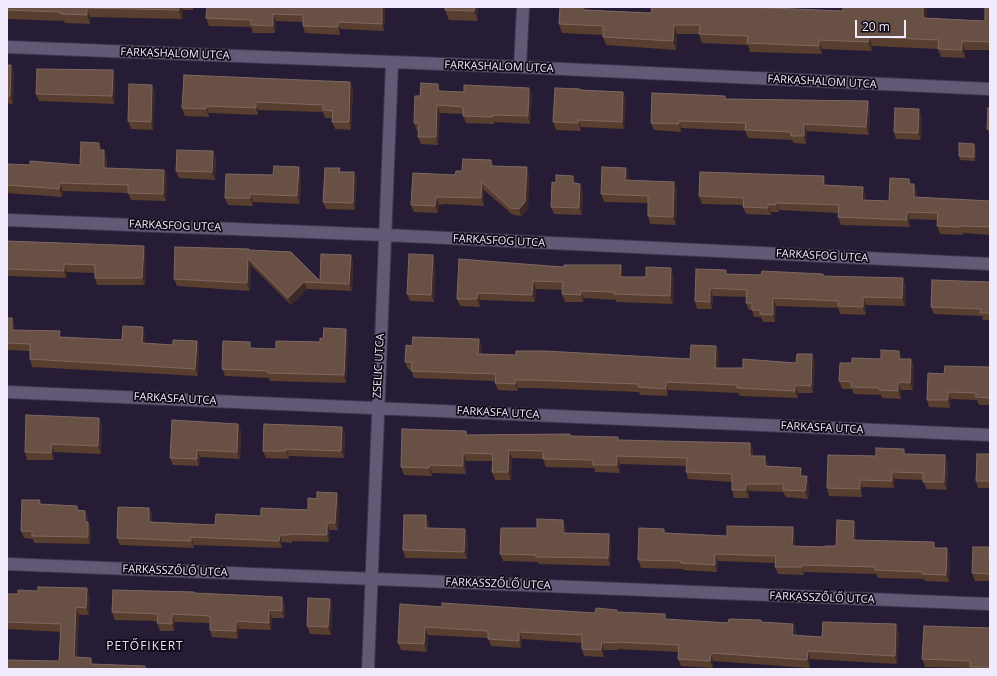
<!DOCTYPE html>
<html>
<head>
<meta charset="utf-8">
<style>
	body { margin:0 }
	#map { position:relative; width:997px; height:676px; overflow:hidden; background:#271c36; font-family:"Open Sans",sans-serif }
	canvas { display:block }
	.frame { position:absolute; inset:0; border:8px solid #f0eafc; pointer-events:none }
	.scale { position:absolute; left:855px; top:20px; width:51px; height:18px; box-sizing:border-box; border:2px solid #f0eafc; border-top:0; padding-left:5px; font-size:12px; line-height:14px; white-space:nowrap; color:#f0eafc; -webkit-text-stroke:3px #0e0915; paint-order:stroke }
</style>
</head>
<body>
<div id="map">
<canvas width="997" height="676"></canvas>
<div class="frame"></div>
<div class="scale">20 m</div>
</div>
<script>
const g = document.querySelector('canvas').getContext('2d');
g.lineJoin = 'round';
const poly = rows => new Path2D(rows.map(r => 'M' + r).join(''));
function trace(path, color, width, dash) { g.strokeStyle = color; g.lineWidth = width; g.lineCap = dash ? 'butt' : 'round'; g.setLineDash(dash || []); g.stroke(path); }
function fill(path, color) { g.fillStyle = color; g.fill(path, 'evenodd'); }
function write(font, color, halo, rows, align = 'center') {
  g.font = font + ' "Open Sans",sans-serif'; g.lineWidth = 3.5; g.setLineDash([]); g.textBaseline = 'middle'; g.strokeStyle = halo; g.fillStyle = color; for (const [text, x, y, turn = 0] of rows) {
    g.save(); g.translate(x, y); g.rotate((+turn || 0) * Math.PI / 180); g.textAlign = isNaN(turn) ? turn : align; if (halo) g.strokeText(text, 0, 0); g.fillText(text, 0, 0); g.restore();
  }
}
const street = poly([
	[7,47,520,67,990,89],
	[520,67,523,7],
	[7,220,385,235,990,264],
	[7,392,990,435],
	[7,564,990,604],
	[368,669,392,63]
]);
const wall = poly([
	[7,7,193,7,193,10,183,10,182,19,90,17,90,24,65,23,64,21,7,19],
	[207,7,385,7,384,31,340,29,340,35,305,33,303,26,303,22,276,21,275,33,253,33,251,27,209,26,206,18],
	[478,7,478,21,449,20,445,10],
	[560,7,586,7,587,10,651,13,843,11,843,7,927,7,926,18,985,21,990,7,990,50,965,50,965,58,941,57,938,49,872,46,872,51,822,49,822,54,750,52,748,45,702,43,699,34,677,34,676,50,606,45,603,37,603,35,562,33,559,24],
	[7,65,14,73,13,104,7,103],
	[113,70,115,78,114,104,39,101,36,94],
	[350,82,353,89,351,130,335,129,332,122,332,118,325,118,323,112,258,110,258,115,209,113,209,117,185,116,182,108],
	[580,90,626,99,624,129,581,127,581,131,556,130,553,122],
	[441,92,532,95,530,124,494,122,494,124,466,123,463,114,440,113,438,145,421,144,418,137,418,131,417,131,414,123,420,96],
	[155,93,153,130,131,129,128,121],
	[726,99,868,101,870,109,869,135,807,131,806,144,794,143,792,140,748,138,745,131,681,128,681,132,654,130,651,123],
	[990,108,990,136,987,129],
	[922,117,921,140,896,139,894,132],
	[974,144,976,148,975,161,960,160,959,156],
	[102,150,104,150,107,158,107,168,167,178,166,201,131,200,128,193,63,191,62,197,7,193,7,164,30,165,80,165],
	[213,151,216,159,215,180,179,178,176,171],
	[491,160,494,166,529,175,528,209,521,216,513,215,484,190,484,206,444,204,439,205,438,213,414,212,411,205,455,175,462,171],
	[301,174,300,204,253,202,253,206,228,205,225,198,273,175],
	[629,176,628,180,677,189,676,225,650,224,648,216,648,203,604,202,601,194],
	[909,179,911,184,914,184,917,192,917,197,990,201,990,235,963,233,963,235,940,234,937,226,937,220,910,219,910,227,841,225,838,217,838,213,779,210,779,212,771,212,771,215,746,214,743,207,743,205,702,204,699,196,826,183,826,185,866,195,865,200,889,201],
	[357,180,355,210,326,209,323,202],
	[576,183,583,191,582,215,554,214,551,207],
	[7,241,146,254,145,285,97,285,95,278,95,273,67,272,66,278,7,276],
	[249,249,249,250,320,281,351,255,353,262,352,291,307,289,291,305,251,265,250,291,177,286,174,279],
	[433,255,435,263,434,302,410,301,407,294],
	[621,265,623,273,623,277,646,277,674,276,673,304,616,302,616,300,584,298,583,302,565,302,562,294,563,290,536,289,535,302,480,300,480,307,460,306,457,299,563,267],
	[728,274,761,275,823,274,824,276,906,285,905,306,866,305,866,315,840,314,838,308,776,306,775,322,763,322,761,317,754,317,752,310,749,310,746,303,746,297,713,296,712,309,697,309,695,301],
	[990,282,990,320,983,320,982,316,934,314,931,307],
	[7,318,12,318,15,325,15,330,62,337,122,340,145,335,145,343,173,345,197,341,199,349,198,376,32,367,30,359,30,351,7,350],
	[346,329,348,336,346,383,270,381,269,378,225,376,222,369,252,348,276,349,320,342,323,339],
	[479,339,482,347,482,354,516,355,690,359,719,353,718,368,743,368,815,362,813,393,798,393,798,398,740,396,738,393,668,390,668,396,640,395,639,392,534,388,518,388,518,391,498,390,495,383,495,381,414,378,411,369,408,369,405,362,412,346],
	[899,351,902,359,911,359,914,367,913,390,901,390,901,399,882,398,881,395,854,394,852,389,842,389,839,381,852,363,881,359],
	[990,367,990,405,979,405,977,400,951,399,950,408,929,407,927,400,944,374],
	[99,418,102,426,101,454,54,452,54,460,27,460,25,452],
	[238,424,241,431,240,459,200,457,199,466,173,465,170,458],
	[342,427,345,434,344,458,289,456,289,459,266,458,263,451],
	[466,431,467,435,570,434,571,436,619,440,753,450,753,456,768,463,768,466,801,468,803,476,809,484,808,499,786,497,783,492,749,491,749,498,734,498,732,490,732,482,688,479,686,472,686,466,620,464,620,473,595,472,594,468,546,467,543,459,512,458,511,480,495,480,492,472,492,461,466,461,466,474,432,473,432,476,404,475,401,467],
	[906,454,948,462,947,490,926,489,923,480,895,479,894,488,862,487,862,497,829,496,827,488,876,456],
	[990,454,990,488,978,488,976,481],
	[40,500,41,505,77,506,78,510,85,511,88,518,88,522,91,529,90,544,34,543,33,539,24,538,21,531],
	[339,500,338,530,330,530,329,542,292,541,292,543,282,542,282,548,194,545,194,548,120,545,117,538,149,508,152,515,152,522,215,525,261,516,308,510],
	[429,523,429,528,468,537,467,559,405,558,403,550],
	[566,527,566,533,609,534,611,542,610,566,539,564,538,562,503,561,500,554,537,528],
	[793,527,795,535,795,546,825,547,836,546,856,528,856,540,936,548,950,556,949,582,925,581,924,579,878,578,876,574,804,572,804,575,778,574,775,567,776,563,718,561,717,572,683,570,683,569,641,568,638,560,666,533,727,536],
	[990,549,990,581,975,581,972,573],
	[194,592,195,593,285,605,284,618,272,618,271,630,239,629,238,639,212,637,210,630,210,623,175,622,174,631,160,631,157,623,157,621,115,620,112,612],
	[7,594,90,596,89,615,79,615,77,657,93,664,145,666,146,669,7,669,59,661,61,632,7,629],
	[330,599,332,606,331,635,310,634,307,626],
	[442,607,595,613,618,612,667,619,728,623,762,622,793,624,796,631,795,636,822,637,899,632,897,664,810,659,810,668,713,661,713,668,681,666,678,659,679,652,618,649,618,650,604,650,604,657,584,656,582,649,582,643,522,639,521,648,491,646,488,638,428,635,427,652,401,650,398,643],
	[990,628,990,669,970,669,970,668,925,667,922,659]
]);
const shadedWall = poly([
	[179,7,182,7,183,10,182,19,179,10],
	[382,7,385,7,384,31,382,24],
	[475,7,478,7,478,21,474,11],
	[583,7,586,7,587,9,587,19,583,10],
	[923,7,927,7,926,27,923,18],
	[87,8,90,17,90,24,87,15],
	[273,14,276,21,275,33,273,26],
	[338,22,340,29,340,35,338,27],
	[674,25,677,34,676,50,673,41],
	[869,37,872,46,872,51,868,42],
	[819,40,822,49,822,54,819,46],
	[962,41,965,50,965,58,962,50],
	[11,65,14,73,13,104,10,96],
	[113,70,115,78,114,104,112,96],
	[350,82,353,89,351,130,349,122],
	[438,84,441,91,438,91],
	[152,85,155,93,153,130,151,122],
	[529,88,532,95,530,124,528,116],
	[623,92,626,99,624,129,622,122],
	[868,101,870,109,869,135,866,127],
	[256,102,258,110,258,115,256,108],
	[437,105,440,113,438,145,436,137],
	[206,106,209,113,209,117,206,109],
	[919,109,922,117,921,140,918,133],
	[578,120,581,127,581,131,578,123],
	[679,121,681,128,681,132,679,124],
	[804,124,807,131,806,144,804,136],
	[99,143,102,150,99,150],
	[974,144,976,148,975,161,974,157],
	[104,150,107,158,106,175,104,168],
	[213,151,216,159,215,180,212,172],
	[491,160,494,167,491,166],
	[299,167,301,174,300,204,297,196],
	[527,167,529,175,528,209,521,216,519,209],
	[626,168,629,176,628,187,625,180],
	[164,170,167,178,166,201,163,194],
	[354,172,357,180,355,210,353,203],
	[573,176,576,183,576,191,573,183],
	[824,176,826,183,826,193,823,185],
	[482,182,484,190,484,206,481,198],
	[674,182,677,189,676,225,673,217],
	[60,183,63,191,62,197,59,189],
	[580,184,583,191,582,215,579,208],
	[914,184,917,192,916,204,914,197],
	[863,187,866,195,865,207,862,200],
	[250,194,253,202,253,206,250,198],
	[436,197,439,205,438,213,435,206],
	[776,203,779,210,779,212,776,205],
	[768,204,771,212,771,215,768,208],
	[907,212,910,219,910,227,907,220],
	[144,246,146,254,145,285,142,278],
	[351,255,353,262,352,291,349,284],
	[433,255,435,263,434,302,431,295],
	[248,258,251,265,250,291,247,283],
	[64,264,67,272,66,278,64,271],
	[621,265,623,273,623,285,620,277],
	[671,268,674,276,673,304,670,296],
	[903,278,906,285,905,306,902,298],
	[533,281,536,289,535,302,532,295],
	[304,282,307,289,291,305,288,298],
	[710,288,713,296,712,309,710,302],
	[581,291,584,298,583,302,581,295],
	[478,293,480,300,480,307,477,299],
	[863,297,866,305,866,315,863,307],
	[773,298,776,306,775,322,773,315],
	[12,318,15,325,15,337,12,330],
	[143,327,145,335,145,351,142,343],
	[346,329,348,336,346,383,344,375],
	[479,339,482,347,481,361,478,354],
	[197,341,199,349,198,376,195,369],
	[716,346,719,353,718,375,715,368],
	[899,351,902,358,902,366,899,359],
	[812,354,815,362,813,393,811,386],
	[911,359,914,367,913,390,910,383],
	[515,380,518,388,518,391,515,384],
	[666,382,668,390,668,396,666,389],
	[898,382,901,390,901,399,898,391],
	[795,385,798,393,798,398,795,391],
	[948,392,951,399,950,408,948,400],
	[99,418,102,426,101,454,98,446],
	[238,424,241,431,240,459,237,452],
	[342,427,345,434,344,458,341,451],
	[750,443,753,450,752,463,750,456],
	[52,444,54,452,54,460,51,453],
	[286,449,289,456,289,459,286,451],
	[197,450,200,457,199,466,197,459],
	[509,450,512,458,511,480,508,472],
	[463,453,466,461,466,474,463,466],
	[945,455,948,462,947,490,944,482],
	[617,456,620,464,620,473,617,465],
	[765,456,768,463,768,473,765,466],
	[430,465,432,473,432,476,429,468],
	[801,468,803,476,800,476],
	[892,472,895,479,894,488,892,481],
	[807,476,809,484,808,499,805,491],
	[860,480,862,487,862,497,860,489],
	[746,484,749,491,749,498,746,490],
	[337,493,339,500,338,530,335,523],
	[149,508,152,515,151,530,149,522],
	[85,511,88,518,87,529,85,522],
	[426,515,429,523,428,536,426,528],
	[563,520,566,527,565,540,563,533],
	[854,521,856,528,856,547,853,540],
	[88,522,91,529,90,544,88,537],
	[327,523,330,530,329,542,327,535],
	[793,527,795,535,795,554,792,546],
	[465,529,468,537,467,559,464,552],
	[609,534,611,542,610,566,608,558],
	[280,535,282,542,282,548,279,541],
	[191,537,194,545,194,548,191,541],
	[934,542,936,549,934,548],
	[947,548,950,556,949,582,946,575],
	[715,554,718,561,717,572,715,565],
	[802,565,804,572,804,575,802,567],
	[87,588,90,596,89,615,86,608],
	[282,597,285,605,284,618,282,611],
	[330,599,332,606,331,635,328,627],
	[76,607,79,615,76,665,74,657],
	[269,610,272,618,271,630,269,623],
	[172,614,175,622,174,631,172,624],
	[236,621,239,629,238,639,236,631],
	[793,624,796,631,795,643,792,635],
	[896,624,899,632,897,664,895,656],
	[425,627,428,635,427,652,424,644],
	[519,632,522,639,521,648,519,641],
	[602,642,604,650,604,657,601,650],
	[808,651,810,659,810,668,807,660],
	[711,653,713,661,713,668,710,661],
	[91,658,94,665,91,664]
]);
const building = poly([
	[7,7,179,7,179,10,87,8,87,15,61,14,61,12,7,10,7,7],
	[207,7,382,7,382,24,338,22,338,27,303,26,303,15,273,14,273,26,251,25,251,20,206,18,207,7],
	[445,7,475,7,474,11,445,10,445,7],
	[560,7,583,7,583,10,651,13,652,7,747,7,843,11,843,7,923,7,923,18,985,21,985,7,990,7,990,42,962,41,962,50,938,49,939,40,869,37,868,42,819,40,819,46,747,43,748,36,699,34,700,25,674,25,673,41,603,37,603,26,559,24,560,7],
	[7,65,11,65,10,96,7,96,7,65],
	[37,69,113,70,112,96,36,94,37,69],
	[184,75,350,82,349,122,332,122,333,111,323,110,323,105,256,102,256,108,206,106,206,109,182,108,184,75],
	[421,83,438,84,438,91,464,92,464,85,529,88,528,116,492,115,492,117,463,116,463,107,437,105,436,137,418,137,419,123,414,123,415,96,420,96,421,83],
	[129,84,152,85,151,122,128,121,129,84],
	[555,88,580,89,580,90,623,92,622,122,578,120,578,123,553,122,555,88],
	[652,93,725,96,725,99,868,101,866,127,804,124,804,136,791,136,791,132,745,130,746,123,679,121,679,124,651,123,652,93],
	[895,108,919,109,918,133,894,132,895,108],
	[988,108,990,108,990,129,987,129,988,108],
	[81,142,99,143,99,150,104,150,104,168,164,170,163,194,128,193,128,185,60,183,59,189,7,185,7,164,30,165,30,161,80,165,81,142],
	[959,143,974,144,974,157,959,156,959,143],
	[177,150,213,151,212,172,176,171,177,150],
	[463,159,491,160,491,166,527,167,525,202,519,209,510,208,482,182,481,198,441,197,436,197,435,206,411,205,413,173,455,175,456,171,462,171,463,159],
	[274,166,299,167,297,196,250,194,250,198,225,198,226,174,273,175,274,166],
	[602,167,626,168,625,180,674,182,673,217,648,216,648,196,601,194,602,167],
	[325,168,340,168,339,172,354,172,353,203,323,202,325,168],
	[700,172,824,176,823,185,863,187,862,200,889,201,890,178,909,179,909,184,914,184,914,197,990,201,990,227,960,226,960,227,937,226,938,213,907,212,907,220,838,217,839,205,776,203,776,205,768,204,768,208,743,207,744,198,699,196,700,172],
	[556,175,573,176,573,183,580,184,579,208,551,207,552,182,556,183,556,175],
	[7,241,144,246,142,278,95,278,95,265,64,264,64,271,7,269,7,241],
	[175,247,249,249,249,250,291,252,320,281,321,254,351,255,349,284,304,282,288,298,248,258,247,283,174,279,175,247],
	[409,254,433,255,431,295,407,294,409,254],
	[459,259,563,267,564,265,621,265,620,277,646,277,646,267,671,268,670,296,614,294,614,292,581,291,581,295,562,294,563,282,533,281,532,295,478,293,477,299,457,299,459,259],
	[696,269,726,270,726,274,761,275,762,271,823,274,823,276,903,278,902,298,863,297,863,307,838,306,838,301,773,298,773,315,760,314,760,310,752,310,752,303,746,303,747,290,710,288,710,302,695,301,696,269],
	[932,280,990,282,990,313,980,313,981,309,931,307,932,280],
	[7,318,12,318,12,330,60,331,59,337,122,340,123,326,143,327,142,343,173,345,173,340,197,341,195,369,30,359,30,344,7,343,7,318],
	[324,328,346,329,344,375,268,373,268,371,222,369,223,341,250,342,250,348,276,349,276,341,320,342,320,338,323,339,324,328],
	[413,337,479,339,478,354,516,355,516,351,545,351,690,359,691,345,716,346,715,368,743,368,743,359,796,363,797,354,812,354,811,386,795,385,795,391,737,388,737,385,666,382,666,389,638,387,638,384,531,380,515,380,515,384,495,383,496,374,411,371,412,362,405,362,406,345,412,346,413,337],
	[881,350,899,351,899,359,911,359,910,383,898,382,898,391,879,390,879,388,851,387,851,382,839,381,840,363,852,363,852,358,881,359,881,350],
	[945,366,990,367,990,398,976,397,976,393,948,392,948,400,927,400,928,373,944,374,945,366],
	[26,415,99,418,98,446,52,444,51,453,25,452,26,415],
	[172,420,238,424,237,452,197,450,197,459,170,458,172,420],
	[264,424,342,427,341,451,286,449,286,451,263,451,264,424],
	[402,429,466,431,466,435,570,434,570,436,618,437,618,440,750,443,750,456,765,456,765,466,801,468,800,476,807,476,805,491,783,490,783,484,746,484,746,490,732,490,732,474,686,472,687,458,617,456,617,465,593,465,593,460,543,459,543,451,509,450,508,472,492,472,493,454,463,453,463,466,430,465,429,468,401,467,402,429],
	[876,448,904,449,904,454,945,455,944,482,923,482,923,473,892,472,892,481,860,480,860,489,827,488,828,455,876,456,876,448],
	[977,454,990,454,990,481,976,481,977,454],
	[317,492,337,493,335,523,327,523,327,535,289,534,289,535,280,535,279,541,191,537,191,541,117,538,118,507,149,508,149,522,215,525,216,514,261,516,261,508,308,510,308,498,317,499,317,492],
	[22,500,40,500,39,504,77,506,77,510,85,511,85,522,88,522,88,537,32,536,32,531,21,531,22,500],
	[404,515,426,515,426,528,465,529,464,552,403,550,404,515],
	[537,519,563,520,563,533,609,534,608,558,536,557,536,555,500,554,501,528,537,528,537,519],
	[837,520,854,521,853,540,934,542,934,548,947,548,946,575,922,574,922,572,875,570,875,567,802,565,802,567,775,567,776,556,715,554,715,565,681,563,681,561,638,560,639,528,664,529,664,533,727,536,727,526,793,527,792,546,825,547,825,546,836,546,837,520],
	[973,547,989,547,989,559,990,559,990,574,972,573,973,547],
	[38,587,87,588,86,608,76,607,74,657,91,658,91,664,145,666,145,669,7,669,7,660,59,661,61,624,7,622,7,594,18,594,18,590,38,591,38,587],
	[113,590,194,592,194,593,282,597,282,611,269,610,269,623,236,621,236,631,210,630,210,616,172,614,172,624,157,623,158,614,112,612,113,590],
	[308,598,330,599,328,627,307,626,308,598],
	[442,603,595,613,596,608,617,610,617,612,665,614,665,619,728,623,729,619,761,620,761,622,793,624,792,635,822,637,823,622,896,624,895,656,808,651,807,660,711,653,710,661,678,659,679,645,615,642,615,643,602,642,601,650,582,649,582,635,519,632,519,641,488,639,488,631,425,627,424,644,398,643,400,604,442,607,442,603],
	[924,626,990,628,990,667,970,667,970,661,922,659,924,626]
]);
const streetNames = [
	["FARKASHALOM UTCA",175,54,2],
	["FARKASHALOM UTCA",499,67,2],
	["FARKASHALOM UTCA",822,82,3],
	["FARKASFOG UTCA",175,226,2],
	["FARKASFOG UTCA",499,241,3],
	["FARKASFOG UTCA",822,256,3],
	["ZSELIC UTCA",379,366,-87],
	["FARKASFA UTCA",175,399,3],
	["FARKASFA UTCA",498,413,3],
	["FARKASFA UTCA",822,428,3],
	["FARKASSZŐLŐ UTCA",175,571,2],
	["FARKASSZŐLŐ UTCA",498,584,2],
	["FARKASSZŐLŐ UTCA",822,598,2]
];
const neighbourhoodNames = [
	["PETŐFIKERT",145,647]
];
trace(street, '#41384e', 14);
trace(street, '#635876', 12);
fill(wall, '#573e2e');
fill(shadedWall, '#3d2928');
fill(building, '#685045');
trace(building, '#7d6861', 1);
write('11px', '#f0eafc', '#0e0915', streetNames);
g.letterSpacing = '1px';
write('12px', '#e8defb', '#0e0915', neighbourhoodNames);
g.letterSpacing = '0px';
</script>
</body>
</html>
